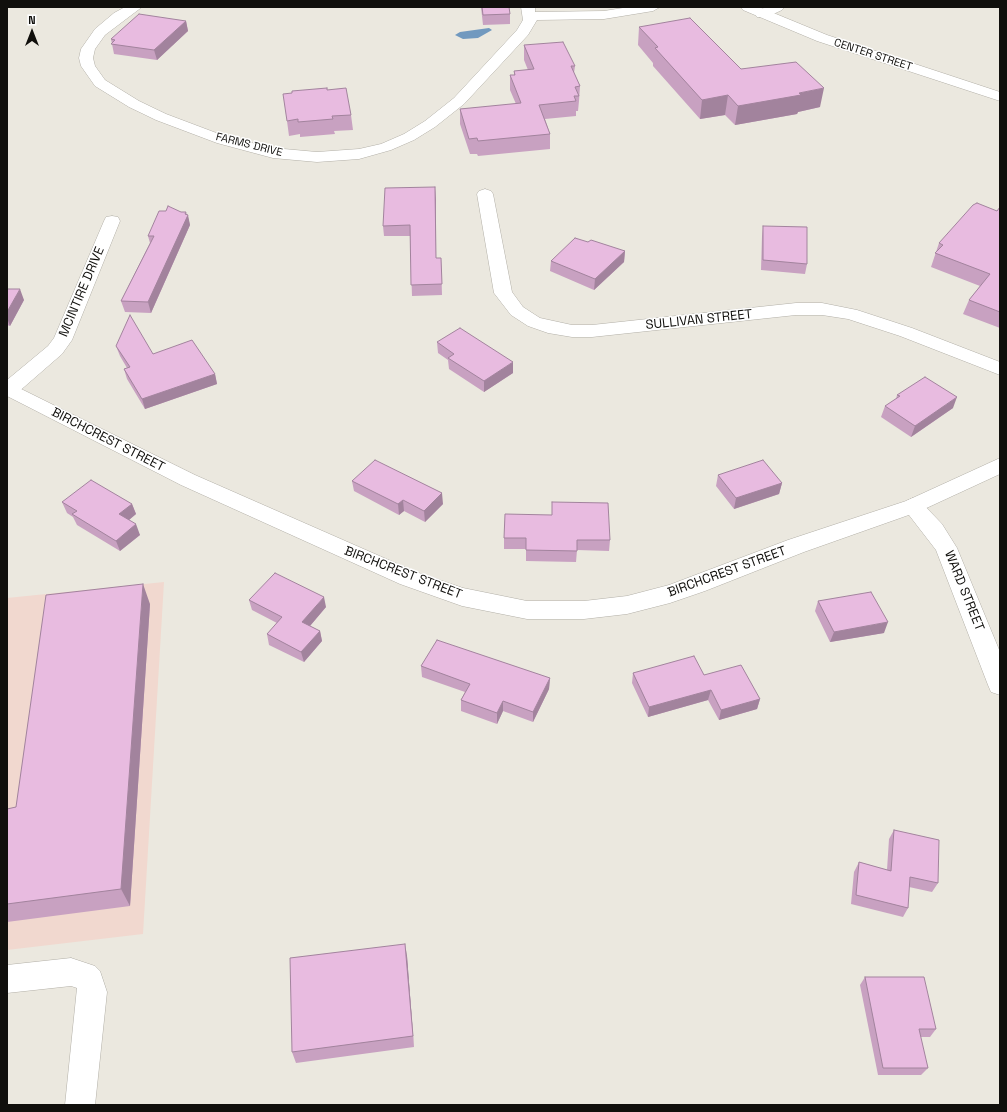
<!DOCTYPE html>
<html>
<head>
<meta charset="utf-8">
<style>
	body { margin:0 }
	#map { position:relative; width:1007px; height:1112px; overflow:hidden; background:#ebe8df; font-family:"Space Grotesk",sans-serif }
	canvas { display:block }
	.frame { position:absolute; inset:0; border:8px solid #100f0c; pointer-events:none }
	.north { position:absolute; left:12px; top:12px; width:40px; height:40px; -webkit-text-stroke:3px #fff; paint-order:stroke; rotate:0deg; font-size:11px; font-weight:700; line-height:16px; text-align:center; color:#100f0c }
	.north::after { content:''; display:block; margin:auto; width:14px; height:18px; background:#100f0c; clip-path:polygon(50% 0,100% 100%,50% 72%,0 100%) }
</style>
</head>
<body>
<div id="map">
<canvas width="1007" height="1112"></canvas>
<div class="frame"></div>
<div class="north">N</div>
</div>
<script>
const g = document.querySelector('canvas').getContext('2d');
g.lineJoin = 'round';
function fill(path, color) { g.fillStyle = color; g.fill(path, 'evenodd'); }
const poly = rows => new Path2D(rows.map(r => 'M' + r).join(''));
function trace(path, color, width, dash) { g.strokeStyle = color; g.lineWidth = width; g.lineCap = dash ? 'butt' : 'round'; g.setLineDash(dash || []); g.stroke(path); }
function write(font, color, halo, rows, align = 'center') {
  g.font = font + ' "Space Grotesk",sans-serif'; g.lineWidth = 3; g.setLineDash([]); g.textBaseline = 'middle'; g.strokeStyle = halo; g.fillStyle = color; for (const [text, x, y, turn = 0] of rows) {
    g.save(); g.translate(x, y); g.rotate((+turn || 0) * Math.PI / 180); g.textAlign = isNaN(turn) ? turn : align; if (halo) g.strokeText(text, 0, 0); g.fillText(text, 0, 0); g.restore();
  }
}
const commercial = poly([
	[164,582,143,934,7,950,7,598]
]);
const water = poly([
	[489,28,492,30,478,38,463,39,455,35,460,32]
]);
const minor = poly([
	[125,7,142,7,105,35,95,49,93,58,95,66,105,80,139,101,166,114,227,137,273,148,317,152,359,149,381,144,404,134,425,121,454,98,517,30,523,20,521,7,535,7,535,12,604,11,629,7,660,7,653,11,604,19,537,20,528,35,464,104,435,127,414,140,391,150,359,159,317,162,273,158,217,143,156,120,129,107,95,86,81,66,79,58,81,49,95,29,114,13,125,7],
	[766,7,784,7,782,10,767,17,757,17,755,14,757,11,766,7],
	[485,189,491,191,493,194,512,292,523,307,540,318,572,325,592,325,796,303,822,303,857,310,912,328,1000,362,1000,375,900,336,848,319,822,315,796,315,592,337,572,337,548,333,528,326,511,315,494,293,477,194,479,191,485,189],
	[112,216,118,217,120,221,72,340,62,354,16,394,7,395,7,380,48,346,54,338,104,221,106,217,112,216],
	[913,498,920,501,942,524,957,548,1000,652,1000,695,991,692,988,685,936,550,902,506,906,501,913,498],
	[71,958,95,966,100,971,107,992,95,1105,65,1105,77,988,71,986,7,993,7,965,71,958]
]);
const tertiary = poly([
	[7,382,195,475,416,572,463,588,527,601,584,601,627,596,669,585,788,540,906,501,1000,458,1000,474,920,511,804,552,705,591,670,603,627,614,584,619,527,619,462,606,400,584,181,485,7,396,7,382]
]);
const secondary = poly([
	[741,7,759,7,827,35,1000,92,1000,101,817,41,743,10,741,7]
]);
const wall = poly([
	[481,7,509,7,510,14,510,24,483,25],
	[186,21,188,31,157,60,114,54,111,39],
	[639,27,741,69,820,107,798,112,797,114,735,125,725,115,700,119,653,66,653,63,638,45],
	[524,45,575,66,574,73,580,86,579,101,578,111,576,111,576,116,545,119,550,134,550,149,478,156,477,154,470,154,460,124,460,109,516,104,510,90,510,75,514,75,514,71,528,70,524,60],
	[327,90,351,115,353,130,334,131,335,134,300,137,300,134,289,136,287,121],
	[436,198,436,258,441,258,442,295,412,296,410,236,384,236,383,226],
	[1000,207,1000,328,963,314,969,300,980,286,931,267,939,243,997,211],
	[187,214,190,225,151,313,125,312,121,301,150,243,148,236],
	[763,226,807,264,805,274,761,270,762,236],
	[588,242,625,251,624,262,594,290,550,271,551,261],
	[7,289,24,300,10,326,7,325],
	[437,342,513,373,484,392,449,369,448,360,438,353],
	[116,346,153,354,215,374,217,384,145,409,127,379,124,369,127,368,120,356],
	[897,395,953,408,911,437,881,417,885,406,896,399],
	[718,475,782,483,779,494,734,509,716,486],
	[352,481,443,504,425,522,404,511,399,515,354,491],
	[62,502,132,504,136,514,129,520,140,535,120,551,77,525,73,517,67,513],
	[552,502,610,540,609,551,577,550,576,562,526,561,526,549,504,549,504,538,552,515],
	[249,600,326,607,310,626,320,631,322,641,304,662,269,645,267,634,277,623,252,610],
	[818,601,884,633,830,642,815,611],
	[150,604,130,906,7,922,7,809,16,807],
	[421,666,550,678,549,689,533,722,503,711,497,724,461,711,461,700,465,692,422,677],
	[633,673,704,675,760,699,757,709,719,720,708,700,648,717,632,683],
	[894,830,938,883,932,892,909,887,908,908,903,917,851,904,854,872,859,862,887,870,889,839],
	[407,956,414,1047,296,1063,292,1052],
	[865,977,936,1029,930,1037,920,1037,928,1068,921,1075,878,1075,860,985]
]);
const shadedWall = poly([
	[186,21,188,31,157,60,154,50],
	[824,88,820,107,798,112,797,114,735,125,738,106,799,93],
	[728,95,725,115,700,119,702,100],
	[435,187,436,198,436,269,436,258],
	[186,212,187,216,188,215,190,225,151,313,148,302],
	[625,251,624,262,594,290,595,279],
	[20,289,24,300,10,326,7,318,7,312],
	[513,362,513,373,484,392,484,381],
	[215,374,217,384,145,409,142,399],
	[957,397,953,408,911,437,915,426],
	[782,483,779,494,734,509,736,498],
	[442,493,443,504,425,522,424,511],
	[403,500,404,511,399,515,398,504],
	[132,504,136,514,123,525,119,514],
	[136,524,140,535,120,551,116,541],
	[143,584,150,604,130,906,121,889],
	[324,597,326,607,304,633,302,622],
	[888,622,884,633,830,642,834,632],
	[320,631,322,641,304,662,301,652],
	[550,678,549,689,533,722,533,712],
	[711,690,708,700,648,717,649,707],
	[760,699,757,709,719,720,721,710],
	[503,701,503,711,497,724,497,713],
	[405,944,407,956,414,1047,413,1036]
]);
const building = poly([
	[482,7,509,7,510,14,483,15,482,7],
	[139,14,186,21,154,50,111,44,115,40,111,39,139,14],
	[690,18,741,69,796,62,824,88,799,93,801,95,738,106,728,95,702,100,655,48,658,47,639,27,690,18],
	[563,42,575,66,571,66,580,86,575,87,579,96,574,96,576,101,539,105,550,134,478,141,477,138,469,139,460,109,521,103,510,75,515,75,514,71,534,69,524,45,563,42],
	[327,88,327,90,346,88,351,115,332,116,333,119,298,122,298,119,287,121,283,94,292,93,292,91,327,88],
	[435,187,436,258,441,258,442,284,411,285,410,225,383,226,385,188,435,187],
	[977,203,997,211,1000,207,1000,312,969,300,990,274,935,253,943,245,939,243,973,205,977,203],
	[168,206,181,212,186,212,185,214,188,215,148,302,121,301,154,236,148,236,159,211,166,211,168,206],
	[763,226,807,227,807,264,763,260,763,226],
	[575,238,588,242,591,240,625,251,595,279,551,261,575,238],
	[7,289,20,289,7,312,7,289],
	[130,315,153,354,192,340,215,374,142,399,124,369,130,367,116,346,130,315],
	[460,328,513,362,484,381,448,358,454,354,437,342,460,328],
	[925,377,957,397,915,426,885,406,900,396,897,395,925,377],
	[375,460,442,493,424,511,403,500,398,504,352,481,375,460],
	[763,460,782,483,736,498,718,475,763,460],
	[91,480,132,504,119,514,136,524,116,541,72,514,77,511,62,502,91,480],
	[552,502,608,503,610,540,577,540,577,551,526,550,526,538,504,538,505,514,552,515,552,502],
	[275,573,324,597,302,622,320,631,301,652,267,634,282,617,249,600,275,573],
	[143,584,121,889,7,904,7,809,16,807,46,595,143,584],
	[871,592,888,622,834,632,818,601,871,592],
	[437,640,550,678,533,712,503,701,497,713,461,700,470,684,421,666,437,640],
	[694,656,704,675,741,665,760,699,721,710,711,690,649,707,633,673,694,656],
	[894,830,939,840,938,883,910,877,908,908,856,895,859,862,891,871,894,830],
	[405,944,413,1036,292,1052,290,958,405,944],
	[865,977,924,977,936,1029,919,1029,928,1068,883,1068,865,977]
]);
const farStreetnames = [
	["CENTER STREET",873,55,18],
	["FARMS DRIVE",249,145,14]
];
const streetNames = [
	["MCINTIRE DRIVE",82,292,-67],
	["SULLIVAN STREET",699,320,-6],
	["BIRCHCREST STREET",108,440,27],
	["BIRCHCREST STREET",727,572,-20],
	["BIRCHCREST STREET",403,573,21],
	["WARD STREET",964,591,68]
];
fill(commercial, '#f1d8cf');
fill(water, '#7199bf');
trace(minor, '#b2afa7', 1);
trace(tertiary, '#b2afa7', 1);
trace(secondary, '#b2afa7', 1);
fill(minor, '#fff');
fill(tertiary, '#fff');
fill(secondary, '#fff');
fill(wall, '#c8a1c1');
fill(shadedWall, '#a2839d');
fill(building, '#e8bbe0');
trace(building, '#a2839d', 1);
write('11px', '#100f0c', '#fff', farStreetnames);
write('13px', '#100f0c', '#fff', streetNames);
</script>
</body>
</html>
